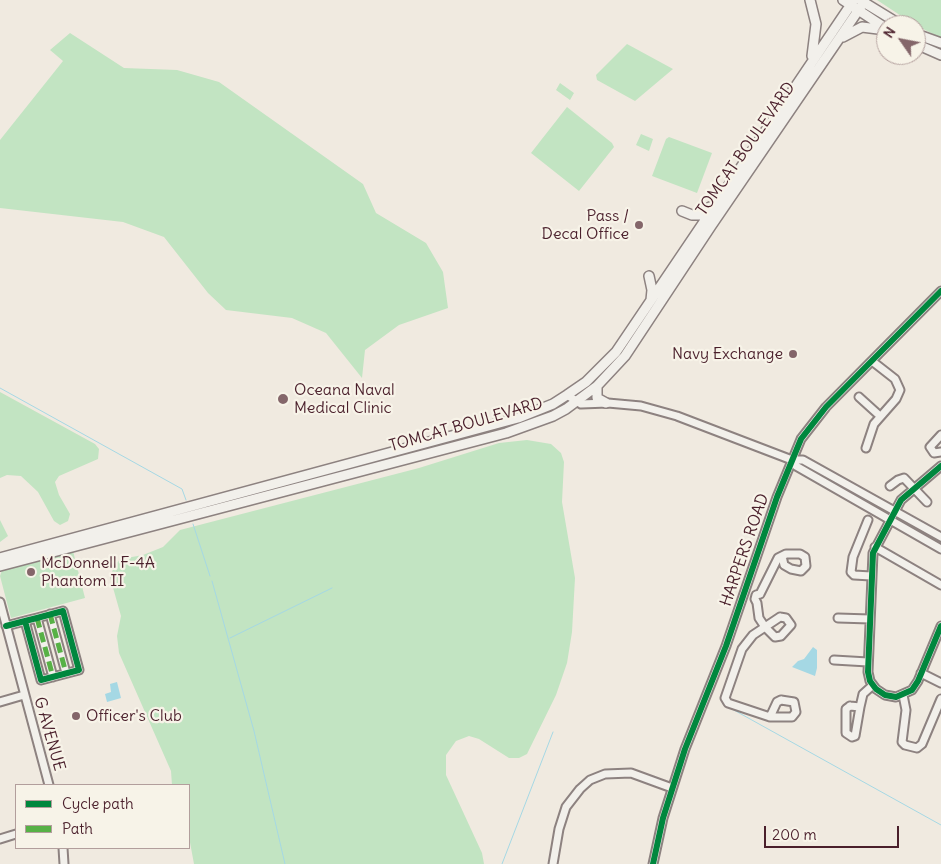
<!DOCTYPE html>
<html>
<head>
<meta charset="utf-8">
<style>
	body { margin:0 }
	#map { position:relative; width:941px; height:864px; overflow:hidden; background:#f0eae0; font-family:Delius,sans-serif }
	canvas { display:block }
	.legend { position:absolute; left:15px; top:784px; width:175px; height:65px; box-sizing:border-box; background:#f7f3e8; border:1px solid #b29e9c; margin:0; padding:6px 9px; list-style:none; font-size:15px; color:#4a1f2b }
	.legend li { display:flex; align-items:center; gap:10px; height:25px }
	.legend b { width:25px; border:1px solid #b29e9c }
	.north { position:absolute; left:876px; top:15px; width:50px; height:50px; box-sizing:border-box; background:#f7f3e8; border:1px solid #b29e9c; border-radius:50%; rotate:303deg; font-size:14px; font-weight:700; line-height:20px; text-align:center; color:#4a1f2b }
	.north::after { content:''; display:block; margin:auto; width:18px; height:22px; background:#84666a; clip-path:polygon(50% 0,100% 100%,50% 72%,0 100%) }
	.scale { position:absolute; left:764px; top:826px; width:135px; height:22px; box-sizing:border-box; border:2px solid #4a1f2b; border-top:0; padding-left:6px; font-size:15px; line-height:18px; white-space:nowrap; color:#4a1f2b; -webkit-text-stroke:4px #f7f3e8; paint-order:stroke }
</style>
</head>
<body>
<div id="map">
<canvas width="941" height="864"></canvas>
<ul class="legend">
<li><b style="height:6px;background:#00873e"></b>Cycle path</li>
<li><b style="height:6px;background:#57b146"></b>Path</li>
</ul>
<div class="north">N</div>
<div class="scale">200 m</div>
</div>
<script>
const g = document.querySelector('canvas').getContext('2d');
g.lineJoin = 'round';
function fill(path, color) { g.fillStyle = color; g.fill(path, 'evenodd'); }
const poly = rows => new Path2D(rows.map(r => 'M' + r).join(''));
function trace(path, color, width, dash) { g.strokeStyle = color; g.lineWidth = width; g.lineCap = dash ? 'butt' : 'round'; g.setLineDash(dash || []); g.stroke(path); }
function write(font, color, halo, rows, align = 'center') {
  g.font = font + ' Delius,sans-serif'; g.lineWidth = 4.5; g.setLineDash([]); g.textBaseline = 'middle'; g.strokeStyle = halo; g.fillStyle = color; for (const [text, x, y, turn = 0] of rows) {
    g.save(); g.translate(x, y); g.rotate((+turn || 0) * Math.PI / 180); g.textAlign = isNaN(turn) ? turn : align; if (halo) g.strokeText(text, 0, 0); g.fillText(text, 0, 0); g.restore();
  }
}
const green = poly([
	[877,0,941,0,941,38,915,25],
	[70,33,124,68,177,70,219,82,363,184,376,213,426,243,443,272,448,308,399,325,365,350,362,378,326,333,292,318,226,310,208,293,164,237,123,222,0,208,0,140,63,61,50,50],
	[627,44,673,69,635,101,597,80,596,75],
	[560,83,574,93,570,100,556,90],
	[567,107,612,143,614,147,579,191,531,153],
	[641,134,653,139,649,151,636,145],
	[669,137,712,153,697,193,652,176,666,139],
	[0,392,95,444,99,449,98,459,59,476,55,482,59,495,70,514,68,521,60,525,54,521,38,492,21,476,7,475,0,478],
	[527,440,551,444,561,453,564,462,562,502,575,578,572,632,567,663,556,695,527,754,519,758,509,758,479,739,469,736,456,741,446,755,446,775,482,853,484,864,194,864,189,837,189,785,172,785,171,771,119,653,117,636,121,616,110,577,115,564,121,559,143,555,163,547,180,530,419,468,499,443],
	[0,520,8,536,0,542],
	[73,551,85,598,11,618,0,576,2,570]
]);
const water = poly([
	[813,647,817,650,817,668,815,676,792,667,798,661,804,659],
	[117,682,121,698,107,702,105,694,111,692,110,684]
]);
const stream = poly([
	[0,388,182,489,186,500],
	[193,524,210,576],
	[212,581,254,731,285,864],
	[230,638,332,588],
	[723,704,941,825],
	[502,864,553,732]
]);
const minor = poly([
	[567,395,581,404,608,403,641,406,677,416,792,460,803,460,941,537],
	[859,397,880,416],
	[941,435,930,447,934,453,941,452],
	[866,448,874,424,896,399,900,390,895,379,872,361],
	[792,460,796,466,941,549],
	[941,466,901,500,873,553,868,672,870,681,876,689,885,695,896,697,912,690,918,681,941,626],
	[890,486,898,480,904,478,927,502],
	[868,520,853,557,851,572,854,575,871,576],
	[875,547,941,585],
	[760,594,756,595,755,599,757,603,759,618,765,627,753,635,742,649,725,698,728,703,770,717],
	[760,594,778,558,786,554,800,554,805,557,806,566,801,571,791,569,784,565,782,556],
	[0,602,49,785],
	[50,614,66,673],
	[780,617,786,618,791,625,781,636,775,637,765,627,780,617],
	[37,618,53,677],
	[838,618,870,619],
	[6,626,25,621,37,618,63,611,79,670,41,680,25,621],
	[834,660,868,662],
	[921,673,941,683],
	[903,695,906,710,902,742,905,745,917,748,922,744,941,699],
	[781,700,794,702,796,712,792,717,770,717,777,702,781,700],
	[0,702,24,695],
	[850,706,860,707,855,736,852,737,846,733,846,709,850,706],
	[860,707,863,694,873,685],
	[0,839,16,834],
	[63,848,64,864],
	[553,864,559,829,566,807,580,789,590,780,605,774,631,773,672,788],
	[653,864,663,818,685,749,726,646,777,497,801,439,826,407,941,291]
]);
const major = poly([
	[810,0,816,24,812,56],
	[843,0,884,27],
	[860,0,901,25],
	[916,34,941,43],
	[843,37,862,27,886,30],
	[916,44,941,55],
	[682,211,692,215,699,215,710,207],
	[649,276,652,290,651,300],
	[597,386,597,398,606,403],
	[0,558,518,418,553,404,567,395,586,382,616,352,854,0],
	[0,566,506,433,553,416,566,409,597,386,625,356,711,226,864,2]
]);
const quiet = poly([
	[50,614,66,673],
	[37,618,53,677]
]);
const cycleway = poly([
	[941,466,901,500,873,553,868,672,870,681,876,689,885,695,896,697,912,690,918,681,941,626],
	[6,626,25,621,37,618,63,611,79,670,41,680,25,621],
	[653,864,663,818,685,749,726,646,777,497,801,439,826,407,941,291]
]);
const markers = [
	[639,225,5,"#84666a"],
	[793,354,5,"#84666a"],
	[283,399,6,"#84666a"],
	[31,572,5,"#84666a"],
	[76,716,5,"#84666a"]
];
const streetNames = [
	["TOMCAT BOULEVARD",746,149,-55],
	["TOMCAT BOULEVARD",466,425,-16],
	["HARPERS ROAD",745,550,-71],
	["G AVENUE",49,734,74]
];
const poiNames = [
	["Pass /",629,216,"right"],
	["Decal Office",629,234,"right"],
	["Navy Exchange",783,354,"right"],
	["Oceana Naval",294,390],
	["Medical Clinic",294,408],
	["McDonnell F-4A",41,563],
	["Phantom II",41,581],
	["Officer's Club",86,716]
];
fill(green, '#c2e4c2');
fill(water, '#a5d8e4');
trace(stream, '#a5d8e4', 1);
trace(minor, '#8d8280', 11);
trace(major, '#8d8280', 12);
trace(minor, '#f2f0eb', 7);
trace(major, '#f2f0eb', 9);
trace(quiet, '#57b146', 5, [10, 5]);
trace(cycleway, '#00873e', 6);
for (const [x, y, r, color] of markers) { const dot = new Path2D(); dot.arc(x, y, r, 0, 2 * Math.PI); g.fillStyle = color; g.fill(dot); trace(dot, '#f7f3e8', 2); }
write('16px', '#4a1f2b', '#f7f3e8', streetNames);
write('16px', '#4a1f2b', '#f7f3e8', poiNames, 'left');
</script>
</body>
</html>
